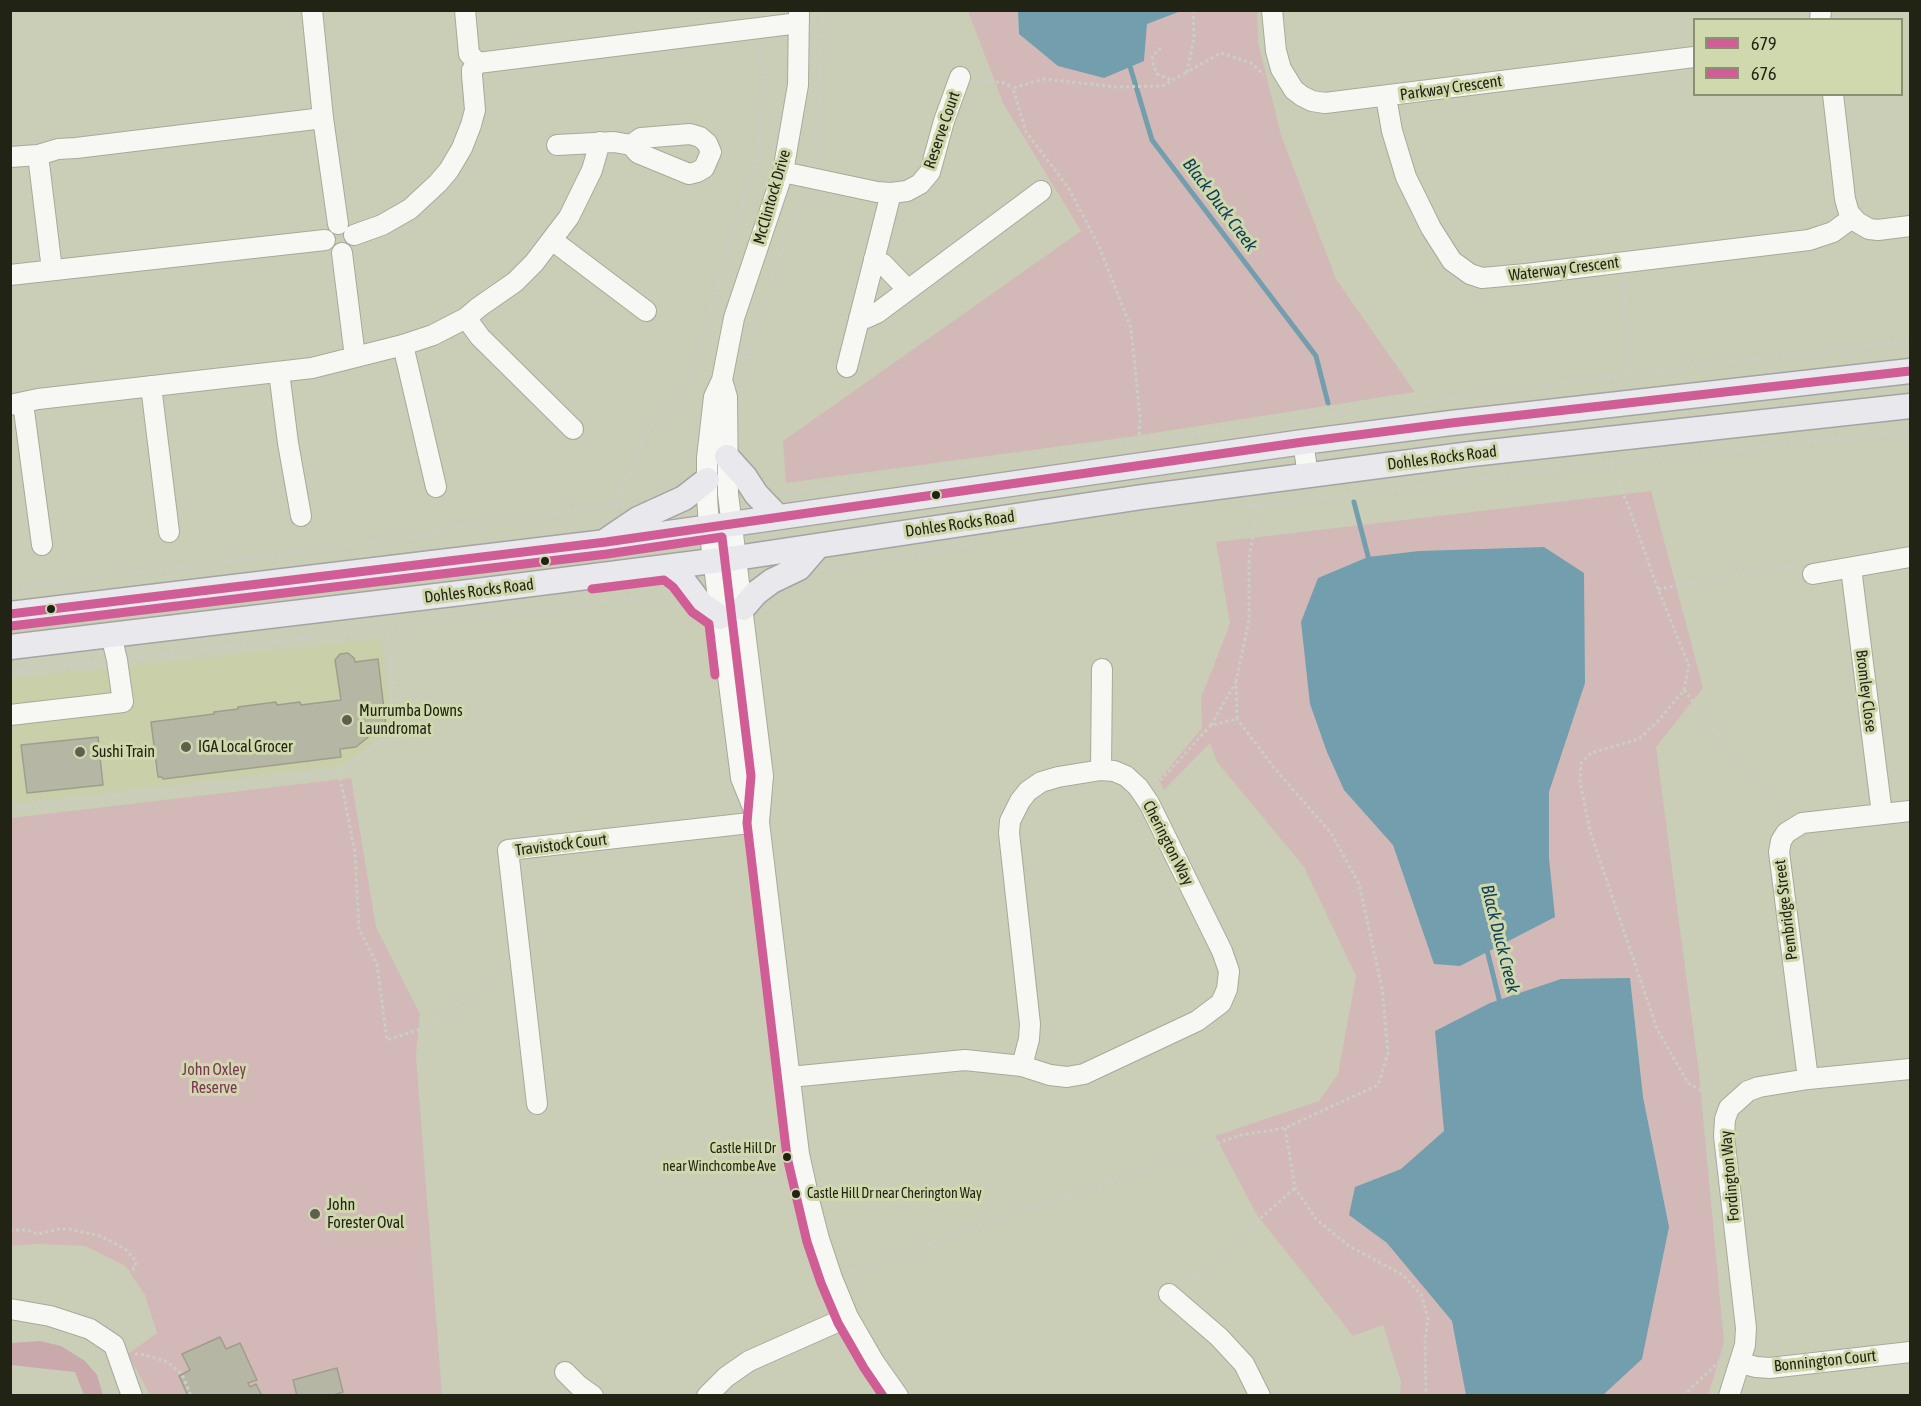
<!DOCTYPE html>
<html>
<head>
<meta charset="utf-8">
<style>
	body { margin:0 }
	#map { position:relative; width:1921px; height:1406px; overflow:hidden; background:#caceb7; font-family:"Asap Condensed",sans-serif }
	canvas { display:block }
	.frame { position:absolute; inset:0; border:12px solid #212414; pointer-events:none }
	.legend { position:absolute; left:1693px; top:18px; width:210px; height:78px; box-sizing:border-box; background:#d0d8ad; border:2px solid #8a9070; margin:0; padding:8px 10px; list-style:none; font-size:18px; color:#212414 }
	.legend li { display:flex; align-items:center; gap:12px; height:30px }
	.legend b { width:30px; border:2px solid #8a9070 }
</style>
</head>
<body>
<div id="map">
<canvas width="1921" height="1406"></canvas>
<div class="frame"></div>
<ul class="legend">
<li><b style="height:8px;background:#d05d96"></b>679</li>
<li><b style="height:8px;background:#d05d96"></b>676</li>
</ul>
</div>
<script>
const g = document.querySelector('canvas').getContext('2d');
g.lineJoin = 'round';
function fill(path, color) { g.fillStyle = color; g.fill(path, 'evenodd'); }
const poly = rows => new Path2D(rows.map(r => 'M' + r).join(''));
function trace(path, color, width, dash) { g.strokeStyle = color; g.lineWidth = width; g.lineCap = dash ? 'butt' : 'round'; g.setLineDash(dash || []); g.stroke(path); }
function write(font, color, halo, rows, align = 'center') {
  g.font = font + ' "Asap Condensed",sans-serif'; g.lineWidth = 6; g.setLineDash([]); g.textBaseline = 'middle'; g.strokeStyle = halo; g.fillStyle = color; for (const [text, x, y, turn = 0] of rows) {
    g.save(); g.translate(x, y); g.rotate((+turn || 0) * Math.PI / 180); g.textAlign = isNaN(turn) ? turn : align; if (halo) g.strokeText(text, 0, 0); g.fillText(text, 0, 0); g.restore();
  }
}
const built = poly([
	[381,639,392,728,342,765,11,803,10,679]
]);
const green = poly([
	[968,11,1018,11,1019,34,1144,61,1147,24,1179,11,1257,11,1258,42,1281,135,1336,279,1415,392,1122,438,786,483,783,441,1081,231,1003,103],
	[1651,491,1703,688,1656,747,1699,1073,1724,1342,1713,1380,1708,1395,1400,1395,1401,1382,1383,1325,1353,1336,1257,1215,1215,1136,1319,1101,1338,1074,1356,976,1304,867,1217,762,1210,743,1164,790,1159,780,1202,728,1201,698,1230,624,1216,542],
	[351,778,376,927,420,1014,416,1055,442,1395,150,1395,128,1354,157,1333,145,1295,125,1266,85,1246,36,1244,11,1246,11,818]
]);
const forest = poly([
	[40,1341,61,1346,85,1361,97,1375,103,1395,84,1395,75,1372,11,1365,11,1343]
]);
const water = poly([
	[1018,11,1179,10,1181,11,1147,24,1144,61,1104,78,1058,66,1019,34],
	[1544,547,1584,573,1585,683,1549,792,1549,858,1555,917,1460,966,1434,964,1393,845,1344,790,1327,752,1310,704,1301,622,1318,578,1368,557,1419,551],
	[1630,978,1643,1097,1669,1227,1642,1359,1603,1395,1466,1395,1452,1321,1387,1243,1349,1215,1355,1187,1401,1169,1444,1131,1435,1031,1490,1003,1561,979]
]);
const stream = poly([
	[1129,63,1152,140,1316,356,1328,403],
	[1354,502,1370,564],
	[1486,946,1501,1007]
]);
const building = poly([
	[348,653,354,658,355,662,378,659,386,726,382,726,356,747,340,749,341,757,163,779,162,777,158,777,151,722,214,714,214,712,238,709,238,707,276,702,277,705,300,702,301,705,341,700,335,660,340,654,348,653],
	[98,737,103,785,27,793,21,745,98,737],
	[220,1337,226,1349,240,1343,257,1380,248,1383,250,1387,256,1384,262,1396,188,1396,179,1376,190,1370,182,1354,220,1337],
	[337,1368,343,1392,331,1396,297,1396,293,1380,337,1368]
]);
const path = poly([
	[1193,10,1194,38,1187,72,1221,53,1251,63,1264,75],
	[1161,48,1153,55,1152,61,1157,74,1172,80],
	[978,80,1004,83,1013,88],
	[820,163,816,138,820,110,819,83,823,10],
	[1623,278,1631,373],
	[742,382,752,337,785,240,796,215,803,203,811,195],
	[1139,441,1140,417,1131,328,1099,246,1068,187,1026,132,1013,88,1044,79,1115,87,1162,86,1187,72],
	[1609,463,1628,505,1658,589,1689,666,1684,690,1658,721,1639,739,1591,753,1581,763,1580,782,1590,831,1657,1029,1688,1083,1715,1099],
	[782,493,957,466,1631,374,1910,341],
	[610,506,638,459,645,433,672,405,686,385,691,374,757,155,764,77,760,45],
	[1242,506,1258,506,1609,463,1910,431],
	[824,571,851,565,968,545],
	[10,589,421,536,449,528,624,504],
	[1658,589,1788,566,1797,569],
	[135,658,668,594],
	[10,671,99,662],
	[1236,682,1249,620,1249,559,1258,506],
	[1684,690,1759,790,1787,812],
	[339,772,355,853,359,929,377,964,387,1040,430,1026,504,967],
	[1154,781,1162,779,1211,725,1237,719,1236,682,1211,725],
	[10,809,339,772,398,729,387,627],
	[1285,1128,1295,1188,1316,1219,1349,1246,1403,1275,1422,1296,1428,1319,1425,1341,1426,1396],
	[10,1230,27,1230,38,1234,59,1229,69,1229,100,1236,124,1248,136,1261,135,1268,128,1272],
	[849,1272,1241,1135,1285,1128,1378,1085,1388,1053,1382,988,1359,884,1331,833,1276,770,1237,719],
	[1181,1279,1192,1278,1199,1273,1295,1188],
	[135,1354,146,1355,167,1362,182,1374,191,1396],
	[1683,1396,1720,1361]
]);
const minor = poly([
	[312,10,323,118,338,224],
	[465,10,469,54,478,63],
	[1272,10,1276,51,1281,69,1294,90,1302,96,1312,101,1325,103,1694,57],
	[1820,20,1821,10],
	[1833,94,1845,199,1849,213,1857,222,1869,229,1878,230,1910,226],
	[1386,97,1392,131,1406,177,1431,228,1452,261,1470,274,1482,278,1526,274,1809,240,1833,232,1852,218],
	[557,145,614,142,631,145,638,153,689,174,697,172,704,168,711,152,707,143,700,137,690,134,641,138,631,145],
	[38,155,52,270],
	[10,157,38,155,58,149,76,148,323,118],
	[783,172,877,192,891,193,907,191,920,184,930,172,944,121,960,77],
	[354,235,382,225,410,209,438,183,449,170,462,148,471,125,475,110,472,75,472,70,478,63,799,23],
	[552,240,646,311],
	[342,253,355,357],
	[874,259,883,264,908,290],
	[10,275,325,240],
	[466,318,480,337,573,429],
	[859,318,866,318,877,313,1041,191],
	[403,345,436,487],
	[847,367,891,193],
	[279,372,288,443,301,516],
	[722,380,727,397,728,494,763,776,759,822,799,1154,810,1204,819,1239,832,1278,848,1317,874,1362,898,1396],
	[151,386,169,532],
	[23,403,42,545],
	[10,405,38,399,312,368,403,345,433,335,466,318,479,307,515,282,534,263,569,217,592,170,600,142],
	[1303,442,1308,475],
	[1851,568,1882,814],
	[1813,574,1910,557],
	[10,715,123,702,117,660,111,635],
	[1101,770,1102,669],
	[758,820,741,778,709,527,707,497,707,458,714,397,722,380,734,318,783,172,798,85,799,10],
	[790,1077,965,1060,1022,1066,1029,1039,1030,1024,1009,833,1010,821,1020,801,1028,791,1041,782,1058,777,1101,770,1114,771,1126,776,1138,787,1149,803,1222,951,1229,971,1227,989,1221,1003,1197,1021,1084,1074,1067,1077,1050,1075,1022,1066],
	[1808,1079,1779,852,1781,841,1786,833,1802,823,1910,811],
	[537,1104,508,850,759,822],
	[1169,1294,1219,1337,1244,1364,1260,1396],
	[10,1309,50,1316,90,1329,114,1345,132,1396],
	[1741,1363,1756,1367,1770,1368,1910,1352],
	[565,1372,579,1386,593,1396],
	[707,1396,726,1377,749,1361,848,1317],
	[1729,1396,1745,1345,1746,1328,1724,1136,1725,1119,1729,1108,1748,1091,1759,1087,1808,1079,1910,1069]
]);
const major = poly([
	[727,457,745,477,756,494,778,517],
	[607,540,638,519,684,498,707,480],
	[668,567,682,579,701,604,720,617],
	[743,608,756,593,772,581,799,568,818,546],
	[10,614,606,542,1303,442,1451,423,1910,371],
	[10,647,461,593,736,558,1142,497,1471,454,1910,406]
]);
const bus1 = poly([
	[10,614,606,542,1303,442,1451,423,1910,371]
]);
const bus2 = poly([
	[592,589,664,580,673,587,692,612,709,624,715,675],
	[11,626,607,554,722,537,751,776,747,823,787,1157,807,1242,821,1283,838,1323,864,1368,883,1396]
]);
const markers = [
	[936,495,5,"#212414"],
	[545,561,5,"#212414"],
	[51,609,5,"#212414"],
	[347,720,6,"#5c604d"],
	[186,747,6,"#5c604d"],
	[80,752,6,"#5c604d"],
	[787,1157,5,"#212414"],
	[796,1194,5,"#212414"],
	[315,1214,6,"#5c604d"]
];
const busNames = [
	["Castle Hill Dr",776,1149],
	["near Winchcombe Ave",776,1167],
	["Castle Hill Dr near Cherington Way",807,1194,"left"]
];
const streetNames = [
	["Parkway Crescent",1451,88,-8],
	["Reserve Court",942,130,-71],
	["McClintock Drive",772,197,-74],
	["Waterway Crescent",1564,269,-7],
	["Dohles Rocks Road",1442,458,-7],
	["Dohles Rocks Road",960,524,-8],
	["Dohles Rocks Road",479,591,-7],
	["Bromley Close",1866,691,83],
	["Cherington Way",1168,843,63],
	["Travistock Court",561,845,-7],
	["Pembridge Street",1786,910,-97],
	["Fordington Way",1730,1176,-95],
	["Bonnington Court",1825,1361,-6]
];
const poiNames = [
	["Murrumba Downs",359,711],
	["Laundromat",359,729],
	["IGA Local Grocer",198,747],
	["Sushi Train",92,752],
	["John",327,1205],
	["Forester Oval",327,1223]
];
const parkNames = [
	["John Oxley",214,1070],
	["Reserve",214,1088]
];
const waterNames = [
	["Black Duck Creek",1220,205,53],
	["Black Duck Creek",1500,939,76]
];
fill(built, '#c8cfa9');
fill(green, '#d2b9b8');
fill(forest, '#c9a9ab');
fill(water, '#739eae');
trace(stream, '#739eae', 5);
fill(building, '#b6b6a4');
trace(building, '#9f9e8c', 1.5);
trace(minor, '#a7aa98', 22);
trace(major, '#a5a3a4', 27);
trace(path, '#cccdc5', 3, [3, 3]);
trace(minor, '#f7f8f4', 20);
trace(major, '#e9e8ec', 24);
trace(bus1, '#d05d96', 9);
trace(bus2, '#d05d96', 9);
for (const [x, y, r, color] of markers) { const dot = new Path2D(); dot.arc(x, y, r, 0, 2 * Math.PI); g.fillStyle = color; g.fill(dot); trace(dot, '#d0d8ad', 2); }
write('14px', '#212414', '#d0d8ad', busNames, 'right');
write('16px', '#212414', '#d0d8ad', streetNames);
write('16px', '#212414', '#d0d8ad', poiNames, 'left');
write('16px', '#7f3354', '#d0d8ad', parkNames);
write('italic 18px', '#0c3e57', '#d0d8ad', waterNames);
</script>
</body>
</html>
